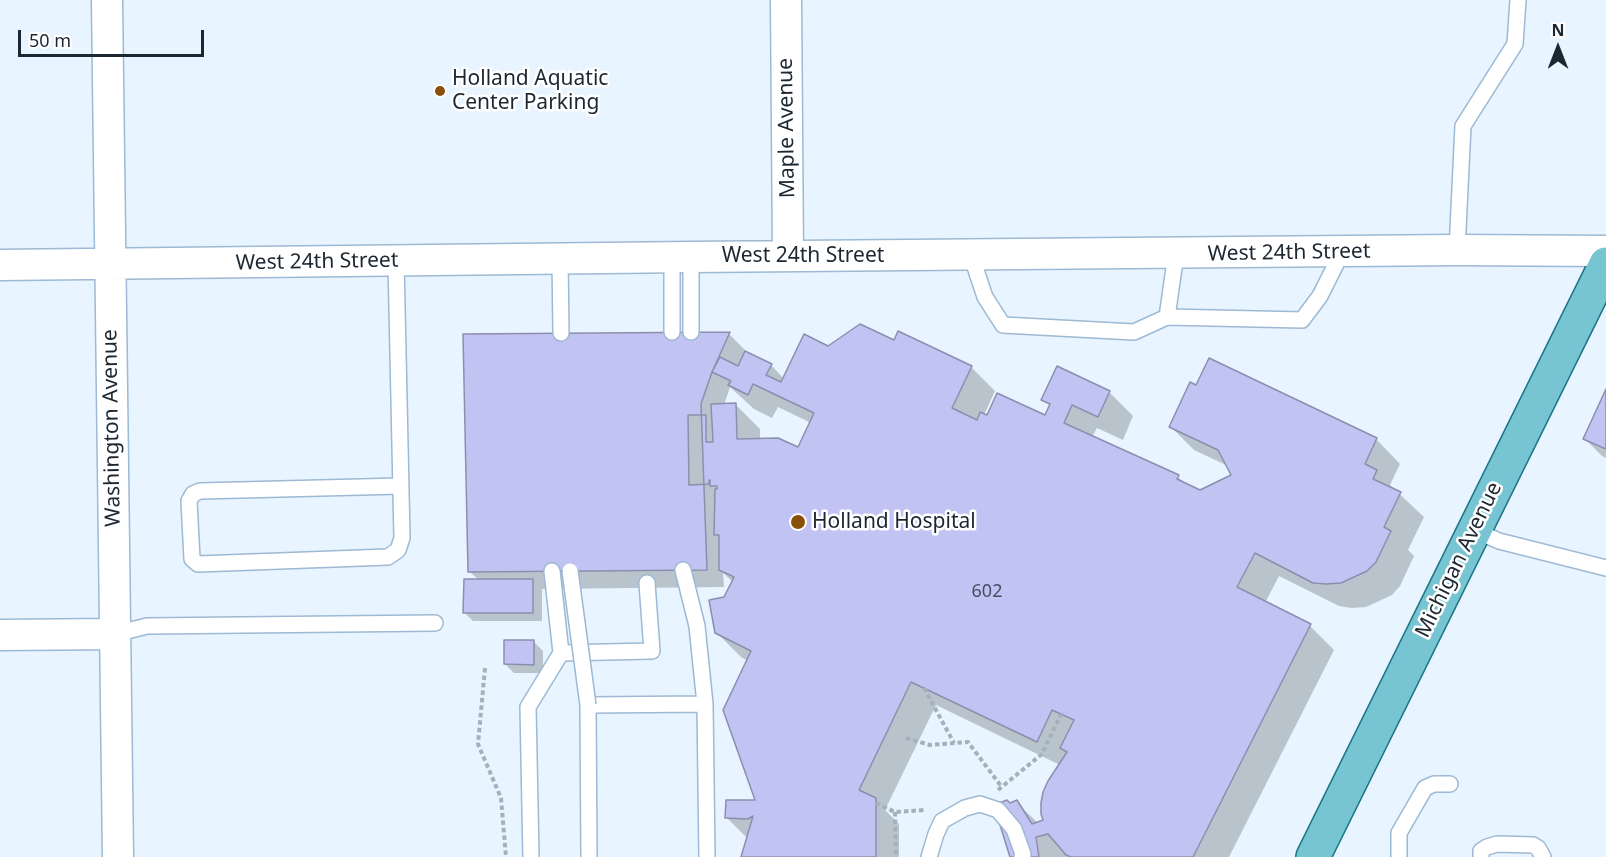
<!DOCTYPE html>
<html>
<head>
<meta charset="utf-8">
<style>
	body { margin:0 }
	#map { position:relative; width:1606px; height:857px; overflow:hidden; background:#e8f4ff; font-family:"Noto Sans",sans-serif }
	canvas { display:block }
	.north { position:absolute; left:1528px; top:18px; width:60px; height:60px; -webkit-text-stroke:4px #fff; paint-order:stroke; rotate:0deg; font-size:16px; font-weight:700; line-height:24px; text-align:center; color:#1c2731 }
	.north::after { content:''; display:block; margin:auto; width:21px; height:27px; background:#1c2731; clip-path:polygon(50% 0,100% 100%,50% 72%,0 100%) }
	.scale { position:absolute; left:18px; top:30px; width:186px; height:27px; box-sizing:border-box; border:3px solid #1c2731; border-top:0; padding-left:8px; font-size:18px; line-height:21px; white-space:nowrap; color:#1c2731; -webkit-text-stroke:4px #fff; paint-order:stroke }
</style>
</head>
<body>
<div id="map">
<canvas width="1606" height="857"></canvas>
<div class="north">N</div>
<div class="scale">50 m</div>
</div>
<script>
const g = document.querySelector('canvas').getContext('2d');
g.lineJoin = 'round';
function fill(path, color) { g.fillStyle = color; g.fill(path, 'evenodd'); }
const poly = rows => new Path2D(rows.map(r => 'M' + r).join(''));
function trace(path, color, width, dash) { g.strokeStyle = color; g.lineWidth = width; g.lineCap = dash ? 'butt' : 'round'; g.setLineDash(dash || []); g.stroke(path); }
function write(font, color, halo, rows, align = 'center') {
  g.font = font + ' "Noto Sans",sans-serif'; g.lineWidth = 5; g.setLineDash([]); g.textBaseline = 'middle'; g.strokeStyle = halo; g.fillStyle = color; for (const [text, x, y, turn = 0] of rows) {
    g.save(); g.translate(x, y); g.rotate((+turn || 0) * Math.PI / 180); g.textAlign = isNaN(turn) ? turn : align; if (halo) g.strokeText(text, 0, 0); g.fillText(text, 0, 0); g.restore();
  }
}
const shadow = poly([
	[729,334,746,351,745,353,771,365,784,379,828,347,895,342,971,367,995,391,984,415,1046,417,1051,407,1043,399,1109,392,1133,416,1123,440,1097,428,1092,437,1178,477,1187,486,1200,492,1233,476,1228,466,1194,450,1170,426,1376,439,1400,464,1390,485,1424,517,1408,550,1414,556,1400,586,1392,595,1366,607,1351,608,1339,606,1279,576,1265,603,1310,626,1334,650,1229,857,1012,857,1009,804,1016,802,1038,823,1045,821,1060,765,936,705,885,810,899,824,899,857,742,857,748,839,727,818,758,802,748,661,741,657,717,633,725,599,733,582,723,573,724,587,542,589,542,621,473,621,464,612,479,580,470,572],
	[730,387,754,409,772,418,778,407,811,423,798,449,760,440,760,429,736,405,724,405],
	[1606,392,1606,458,1602,456,1585,439],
	[533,641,543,651,543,673,514,673,505,664]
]);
const building = poly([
	[860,324,894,340,898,331,972,366,952,408,977,420,980,412,987,415,997,393,1045,415,1050,404,1041,400,1057,366,1110,391,1098,417,1072,405,1064,423,1179,475,1177,479,1200,490,1231,475,1218,450,1169,427,1190,382,1196,385,1209,358,1377,438,1365,464,1377,470,1373,479,1401,492,1384,527,1391,531,1376,562,1367,571,1341,583,1326,584,1313,583,1255,553,1237,587,1311,624,1193,857,1071,857,1066,855,1048,834,1036,837,1039,857,1010,857,1000,825,989,807,1007,800,1010,803,1017,800,1032,824,1043,820,1041,814,1041,803,1043,792,1048,781,1067,752,1060,748,1074,720,1052,710,1037,742,911,682,859,790,876,798,876,857,741,857,753,816,748,819,725,818,726,800,755,800,723,710,751,651,715,633,709,600,724,597,734,577,719,570,719,535,714,535,715,489,717,489,717,486,710,486,710,480,709,480,709,484,689,485,688,415,706,415,706,442,713,442,711,404,736,403,737,439,778,438,798,447,814,413,753,384,748,395,728,385,731,381,712,372,720,357,738,366,745,351,772,364,766,375,781,382,804,334,828,346,860,324],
	[730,332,712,372,701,404,707,570,468,572,463,334,730,332],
	[1606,389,1606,449,1583,439,1606,389],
	[464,579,533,579,533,613,463,613,464,579],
	[504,640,534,640,534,665,504,664,504,640]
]);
const path = poly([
	[485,668,478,744,501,798,506,857],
	[924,688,954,743],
	[906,738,930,745,968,742,1001,786],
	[998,790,1042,754,1061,714],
	[876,803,895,812,925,810],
	[895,812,896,857]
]);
const service = poly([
	[1457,250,1463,126,1515,44,1518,0],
	[971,255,985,297,1003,325,1134,332,1167,317,1176,254],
	[672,257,672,332],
	[560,259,561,333],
	[396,261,402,538,398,550,388,557,198,564,192,559,189,501,193,494,200,491,401,486],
	[1167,317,1302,320,1320,296,1342,252],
	[691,332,691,257],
	[1474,530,1499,541,1606,568],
	[683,570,697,626,705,704],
	[552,571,561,653],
	[115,634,147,626,435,623],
	[531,857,528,707,561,653,652,651,647,583],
	[589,857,588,705,705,704,707,857],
	[929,857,936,834,942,821,965,808,980,804,998,810,1014,829,1023,854,1022,857],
	[1399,857,1399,833,1425,788,1434,784,1450,784],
	[1481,857,1481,851,1487,847,1497,844,1533,845,1538,848,1543,857]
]);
const minor = poly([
	[107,0,118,857],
	[786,0,788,256],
	[0,265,691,257,1457,250,1606,251],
	[0,635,115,634]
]);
const primary = poly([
	[1313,857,1606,264]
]);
const serviceBridge = poly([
	[570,571,588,705]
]);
const markers = [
	[440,91,6,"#8a4f09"],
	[798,522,8,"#8a4f09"]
];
const numberNames = [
	["602",987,592]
];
const poiNames = [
	["Holland Aquatic",452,79],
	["Center Parking",452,103],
	["Holland Hospital",812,522]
];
const streetNames = [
	["Maple Avenue",787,128,-91],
	["West 24th Street",1289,253,-1],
	["West 24th Street",803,256],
	["West 24th Street",317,262,-1],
	["Washington Avenue",112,428,-91],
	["Michigan Avenue",1459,560,-64]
];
fill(shadow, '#0003');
fill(building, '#c1c4f3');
trace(building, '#8c8eae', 1.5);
trace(service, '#9db9d3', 18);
trace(minor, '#9db9d3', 33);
trace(primary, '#1c7587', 36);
trace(path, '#a4b0ba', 4, [4.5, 3]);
trace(service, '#fff', 15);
trace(minor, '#fff', 30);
trace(primary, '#77c5d3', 33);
trace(serviceBridge, '#9db9d3', 18, []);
trace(serviceBridge, '#fff', 15);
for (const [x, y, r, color] of markers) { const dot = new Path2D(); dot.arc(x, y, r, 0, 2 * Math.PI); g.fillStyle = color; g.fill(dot); trace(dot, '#fff', 2); }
write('18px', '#454e62', null, numberNames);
write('21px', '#1c2731', '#fff', poiNames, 'left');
write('21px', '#1c2731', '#fff', streetNames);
</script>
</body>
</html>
